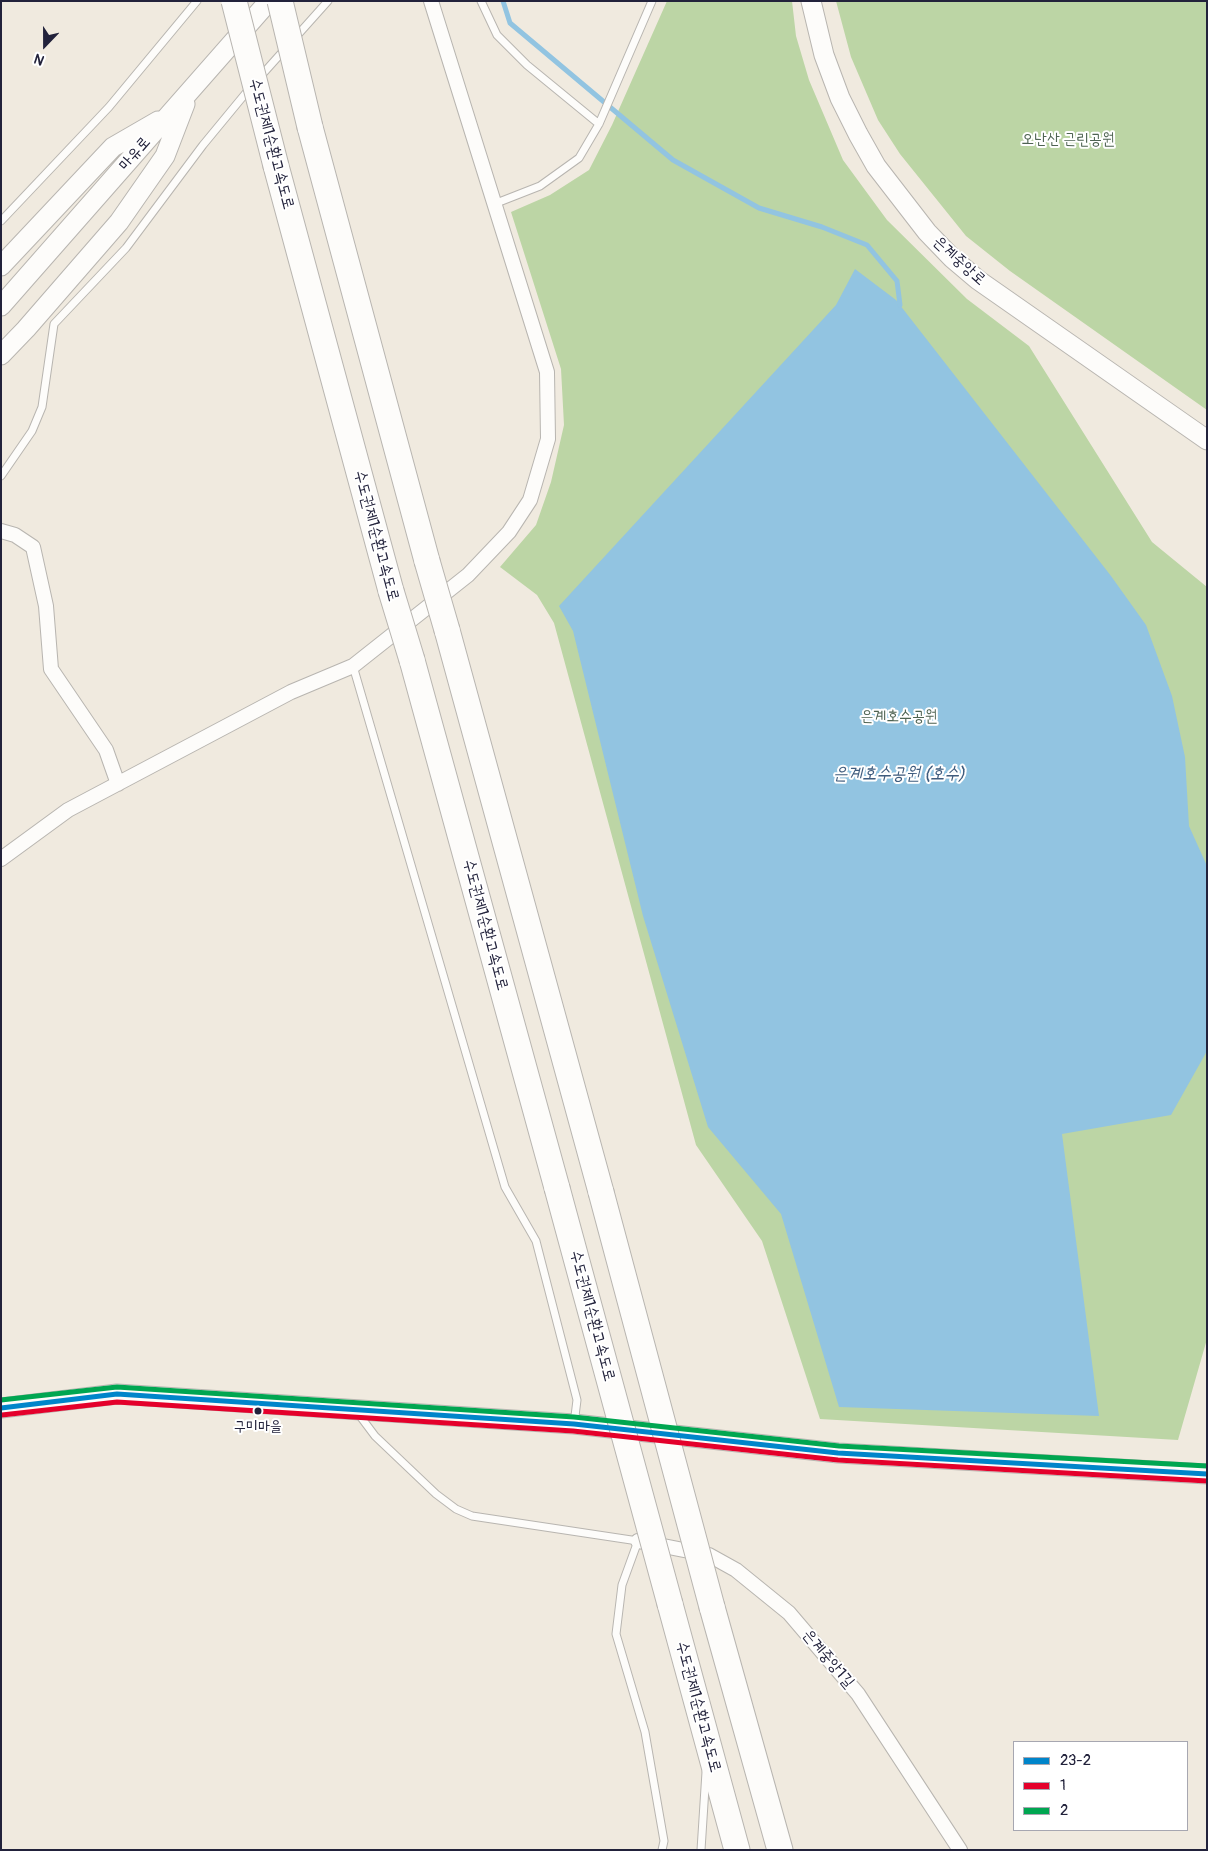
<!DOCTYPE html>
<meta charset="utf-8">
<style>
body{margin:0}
#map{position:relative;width:1208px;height:1851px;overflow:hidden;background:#f0eadf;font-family:Pangolin,sans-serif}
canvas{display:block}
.frame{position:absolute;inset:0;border:2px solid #22223b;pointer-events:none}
.legend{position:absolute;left:1013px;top:1741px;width:175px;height:90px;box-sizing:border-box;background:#fff;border:1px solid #a7a7b1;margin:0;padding:6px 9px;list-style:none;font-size:15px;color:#22223b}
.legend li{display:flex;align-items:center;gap:10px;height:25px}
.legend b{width:25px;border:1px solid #a7a7b1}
.north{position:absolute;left:20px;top:20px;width:50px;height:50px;-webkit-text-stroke:4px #fff;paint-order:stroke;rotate:202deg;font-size:14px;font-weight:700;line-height:20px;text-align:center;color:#22223b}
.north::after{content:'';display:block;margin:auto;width:18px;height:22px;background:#22223b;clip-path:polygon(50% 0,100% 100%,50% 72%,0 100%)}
</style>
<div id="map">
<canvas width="1208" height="1851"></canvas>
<div class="frame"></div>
<ul class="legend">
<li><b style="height:6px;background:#0085ca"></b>23-2</li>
<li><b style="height:6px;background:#e4002b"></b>1</li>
<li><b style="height:6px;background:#00a651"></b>2</li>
</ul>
<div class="north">N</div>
</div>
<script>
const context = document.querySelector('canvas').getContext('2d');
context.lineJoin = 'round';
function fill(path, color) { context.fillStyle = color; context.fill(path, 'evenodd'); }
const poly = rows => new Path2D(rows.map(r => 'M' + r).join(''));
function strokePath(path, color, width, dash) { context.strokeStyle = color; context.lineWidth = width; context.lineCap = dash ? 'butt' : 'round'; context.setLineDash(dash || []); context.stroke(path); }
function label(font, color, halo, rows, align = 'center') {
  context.font = font + ' Pangolin,"Poor Story",sans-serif'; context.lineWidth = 4; context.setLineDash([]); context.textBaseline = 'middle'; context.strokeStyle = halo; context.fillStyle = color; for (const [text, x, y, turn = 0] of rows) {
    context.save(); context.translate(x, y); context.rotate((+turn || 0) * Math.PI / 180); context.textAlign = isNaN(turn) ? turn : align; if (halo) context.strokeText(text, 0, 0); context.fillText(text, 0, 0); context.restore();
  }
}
fill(poly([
 [667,1,792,1,796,36,809,80,843,160,887,220,967,299,1029,346,1152,542,1207,587,1207,1339,1178,1440,820,1419,762,1241,696,1145,554,623,537,595,500,567,536,525,551,482,564,425,561,369,511,212,550,195,589,170,612,125],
 [836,1,1207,1,1207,410,1010,271,966,236,900,154,878,120,851,57]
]), '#bcd5a5');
fill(poly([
 [855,269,896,300,1111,576,1146,625,1172,696,1185,757,1189,826,1207,866,1207,1051,1171,1115,1062,1134,1099,1416,839,1407,781,1214,708,1127,643,916,573,631,559,606,836,305]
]), '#92c4e1');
strokePath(poly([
 [503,1,510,23,673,160,759,208,822,227,867,245,897,281,900,305]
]), '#92c4e1', 5);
const lane = poly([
 [481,1,497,35,527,65,599,124],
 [294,39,328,1],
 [259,78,285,49],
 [494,204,540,186,579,158,599,124,652,1],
 [1,221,109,107,197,1],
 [1,476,32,431,42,407,54,324,126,248,203,145,250,88],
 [353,666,505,1187,536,1241,577,1400,574,1424],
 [357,1412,375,1436,436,1494,456,1509,472,1516,638,1541,622,1585,616,1634,645,1732,664,1841,662,1850],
 [701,1850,706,1772]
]);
const street = poly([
 [1,531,15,535,33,547,46,606,51,669,106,750,118,784],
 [1,859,68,810,291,692,353,666,468,575,509,532,530,500,548,439,547,372,431,1],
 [638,1541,709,1555,736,1570,789,1613,858,1694,960,1850]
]);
const secondary = poly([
 [811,1,824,55,840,98,858,134,876,166,927,232,952,258,978,280,1207,440],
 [1,266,113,147,158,121],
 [1,306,269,1],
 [1,355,26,329,119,222,165,156,185,104],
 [1,1408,117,1394,574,1424,838,1453,1207,1474]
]);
const highway = poly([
 [310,127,427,561],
 [276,166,391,591],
 [447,630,601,1192],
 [412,660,557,1188],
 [670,1604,737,1850],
 [712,1607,780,1850]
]);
strokePath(lane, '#b8b5b0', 9);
strokePath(street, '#b8b5b0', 16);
strokePath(secondary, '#b8b5b0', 21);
strokePath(highway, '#b8b5b0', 27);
strokePath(lane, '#fdfcfa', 7);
strokePath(street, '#fdfcfa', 14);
strokePath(secondary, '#fdfcfa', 19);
strokePath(highway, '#fdfcfa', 25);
const highwayBridge = poly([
 [234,1,276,166],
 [280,1,310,127],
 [427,561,447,630],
 [391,591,412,660],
 [557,1188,670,1604],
 [601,1192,712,1607]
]);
strokePath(highwayBridge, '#b8b5b0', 27, []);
strokePath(highwayBridge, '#fdfcfa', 25);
strokePath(poly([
 [1,1408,117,1394,574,1424,838,1453,1207,1474]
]), '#0085ca', 5);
strokePath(poly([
 [2,1415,117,1402,573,1431,838,1460,1207,1481]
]), '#e4002b', 5);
strokePath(poly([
 [1,1400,117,1387,574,1417,839,1446,1207,1466]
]), '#00a651', 5);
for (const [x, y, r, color] of [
 [258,1411,4.5,"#22223b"]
]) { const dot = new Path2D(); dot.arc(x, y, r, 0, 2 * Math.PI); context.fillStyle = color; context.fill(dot); strokePath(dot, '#fff', 2); }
label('15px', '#22223b', '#fff', [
 ["구미마을",258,1427]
]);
label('16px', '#4e6352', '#fff', [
 ["오난산 근린공원",1068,140],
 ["은계호수공원",899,717]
]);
label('16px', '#22223b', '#fff', [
 ["수도권제1순환고속도로",271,144,75],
 ["마유로",135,154,-49],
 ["은계중앙로",959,261,42],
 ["수도권제1순환고속도로",376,536,75],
 ["수도권제1순환고속도로",485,925,75],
 ["수도권제1순환고속도로",592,1316,75],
 ["은계중앙1길",828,1659,50],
 ["수도권제1순환고속도로",698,1707,75]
]);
label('italic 18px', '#3f5c7e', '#fff', [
 ["은계호수공원 (호수)",899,774]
]);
</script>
